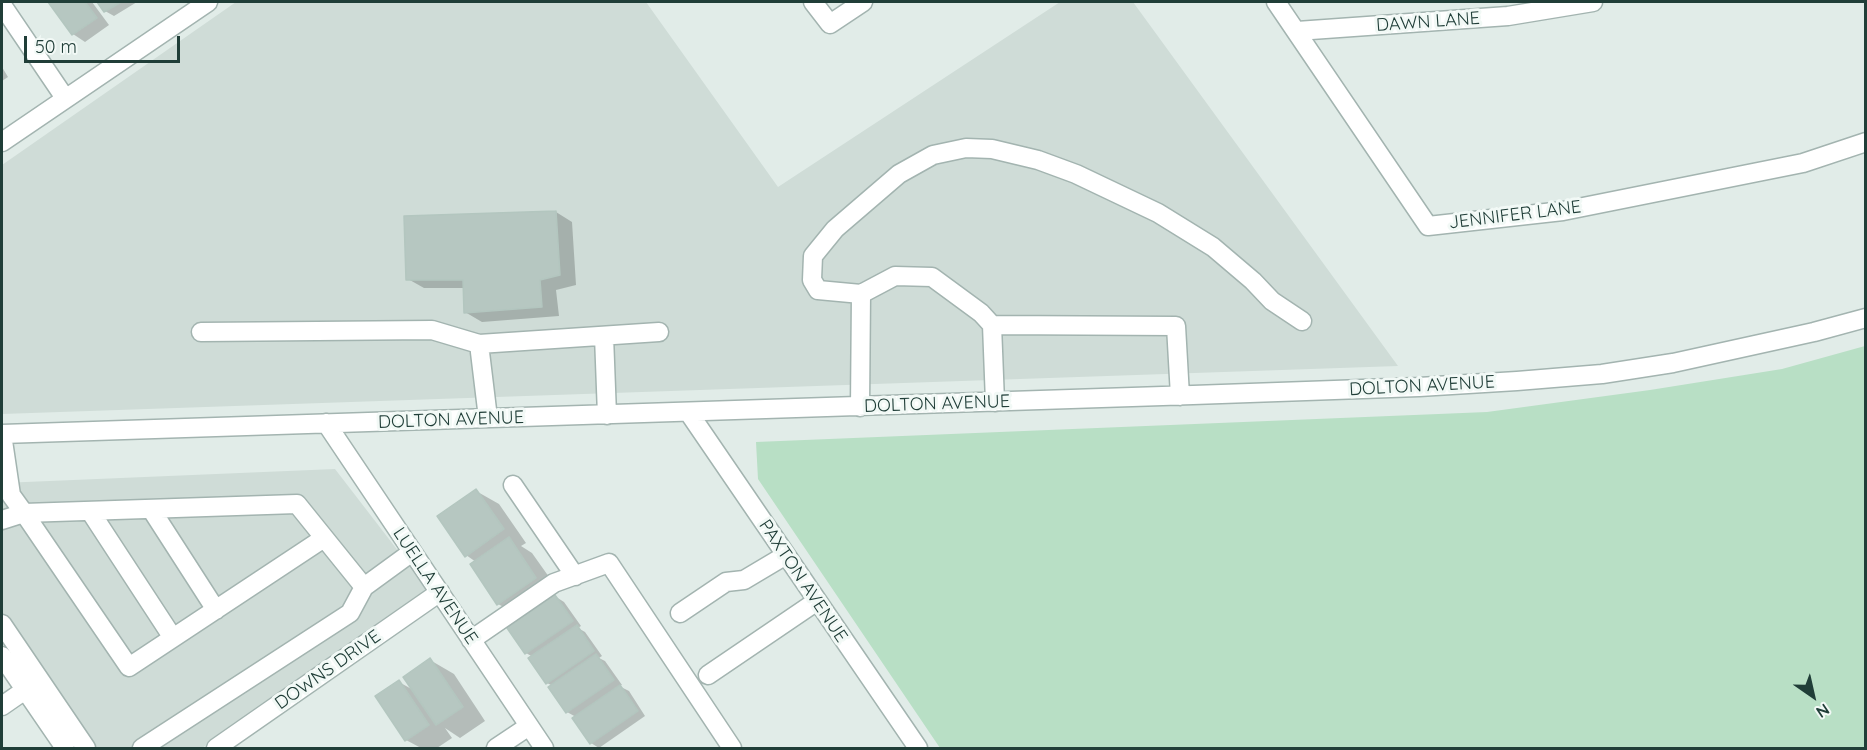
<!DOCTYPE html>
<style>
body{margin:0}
#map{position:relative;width:1867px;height:750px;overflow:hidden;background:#e1ece8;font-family:Quicksand,sans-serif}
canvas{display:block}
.frame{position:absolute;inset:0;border:3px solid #203e38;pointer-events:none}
.north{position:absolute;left:1783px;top:666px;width:60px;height:60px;-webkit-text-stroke:4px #f2f9f6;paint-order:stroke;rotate:146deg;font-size:16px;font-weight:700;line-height:24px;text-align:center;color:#203e38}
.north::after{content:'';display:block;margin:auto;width:21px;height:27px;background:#203e38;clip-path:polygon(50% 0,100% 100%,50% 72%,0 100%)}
.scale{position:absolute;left:24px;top:36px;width:156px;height:27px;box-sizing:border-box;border:3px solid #203e38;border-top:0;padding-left:8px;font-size:18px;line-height:21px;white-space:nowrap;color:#203e38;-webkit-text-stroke:4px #f2f9f6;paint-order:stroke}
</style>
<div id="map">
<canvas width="1867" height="750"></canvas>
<div class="frame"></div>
<div class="north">N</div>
<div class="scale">50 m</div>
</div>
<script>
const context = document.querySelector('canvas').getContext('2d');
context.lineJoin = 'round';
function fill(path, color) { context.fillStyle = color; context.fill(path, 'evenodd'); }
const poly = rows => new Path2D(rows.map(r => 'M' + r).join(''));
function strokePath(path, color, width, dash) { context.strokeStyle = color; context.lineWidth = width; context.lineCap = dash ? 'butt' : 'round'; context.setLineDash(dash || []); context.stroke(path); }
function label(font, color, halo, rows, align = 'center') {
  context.font = font + ' Quicksand,sans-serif'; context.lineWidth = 6; context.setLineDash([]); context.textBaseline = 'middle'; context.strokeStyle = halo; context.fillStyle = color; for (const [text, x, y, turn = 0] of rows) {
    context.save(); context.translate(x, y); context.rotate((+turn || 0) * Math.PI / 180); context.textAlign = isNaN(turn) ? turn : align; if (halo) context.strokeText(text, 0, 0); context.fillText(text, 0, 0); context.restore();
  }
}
fill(poly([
 [236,2,646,2,778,187,1060,2,1133,2,1398,366,2,414,2,165],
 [335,469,429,591,202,748,82,748,2,626,2,483]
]), '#cfdcd7');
fill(poly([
 [1865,346,1865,748,940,748,758,479,756,442,1487,412,1650,390,1782,369]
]), '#b8dfc5');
fill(poly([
 [50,2,92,2,109,25,85,42,73,34],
 [99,2,137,2,114,16,105,11],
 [2,67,8,77,2,81],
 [556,212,572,222,576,285,556,290,559,316,482,322,465,312,464,288,424,288,408,279],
 [476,491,499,504,526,543,521,546,532,553,559,591,553,595,564,602,581,626,578,628,585,632,602,656,599,658,605,661,622,685,619,686,629,691,645,716,599,748,591,743,576,717,567,712,553,686,547,683,533,657,526,653,524,618,498,604,476,562,466,555],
 [430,660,454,674,485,721,460,738,445,728,452,738,437,748,421,748,406,740,399,682,415,691]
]), '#0003');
const building = poly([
 [48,2,85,2,97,18,72,35,48,2],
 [97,2,121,2,104,12,97,2],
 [556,211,560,275,540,280,542,307,464,313,463,280,406,280,404,216,556,211],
 [476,489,504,529,465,557,437,516,476,489],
 [509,537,536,578,497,605,470,564,509,537],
 [555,595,573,621,525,654,507,628,555,595],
 [577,625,594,651,546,684,528,658,577,625],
 [596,654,614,680,566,713,548,687,596,654],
 [430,658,463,707,436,725,403,677,430,658],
 [399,680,429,725,405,741,375,696,399,680],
 [620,685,638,711,590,744,572,718,620,685]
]);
fill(building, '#b6c7c1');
strokePath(building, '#b3c6bf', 1.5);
const minor = poly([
 [813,2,830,24,863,2],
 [1276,2,1428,226,1563,211,1803,163,1866,142],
 [2,5,65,98],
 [1297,31,1508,16,1593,2],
 [2,142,208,2],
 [861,294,895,276,932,277,981,313,992,325],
 [201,332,432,330,479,344],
 [604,336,607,415],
 [995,402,992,325,1176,326,1180,396],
 [860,407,861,294,818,290,812,280,813,256,835,229,899,174,933,155,966,148,992,149,1038,160,1076,174,1158,213,1213,247,1253,281,1272,301,1302,321],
 [689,413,918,748],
 [488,418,479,344,659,332],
 [326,423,544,748],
 [2,434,1193,395,1419,387,1517,381,1602,374,1673,363,1814,332,1866,318],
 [2,434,11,495,24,513,297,504,364,587,412,552],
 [513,485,575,576],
 [151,509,216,610],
 [90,511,173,638],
 [2,520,24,513,129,667,324,538],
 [680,613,726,582,744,580,786,555],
 [2,624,86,748],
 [471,640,554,583,609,563,732,748],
 [2,656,65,748],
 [708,675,817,601],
 [2,706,25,690],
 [142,748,350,613,364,587],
 [216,748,440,592],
 [496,748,529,726]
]);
strokePath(minor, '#a3b4b0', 21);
strokePath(minor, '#fff', 18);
label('18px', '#203e38', '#f2f9f6', [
 ["DAWN LANE",1428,22,-4],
 ["JENNIFER LANE",1515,215,-7],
 ["DOLTON AVENUE",1422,386,-3],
 ["DOLTON AVENUE",937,404,-2],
 ["DOLTON AVENUE",451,420,-2],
 ["PAXTON AVENUE",803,581,56],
 ["LUELLA AVENUE",435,586,56],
 ["DOWNS DRIVE",328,670,-35]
]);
</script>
